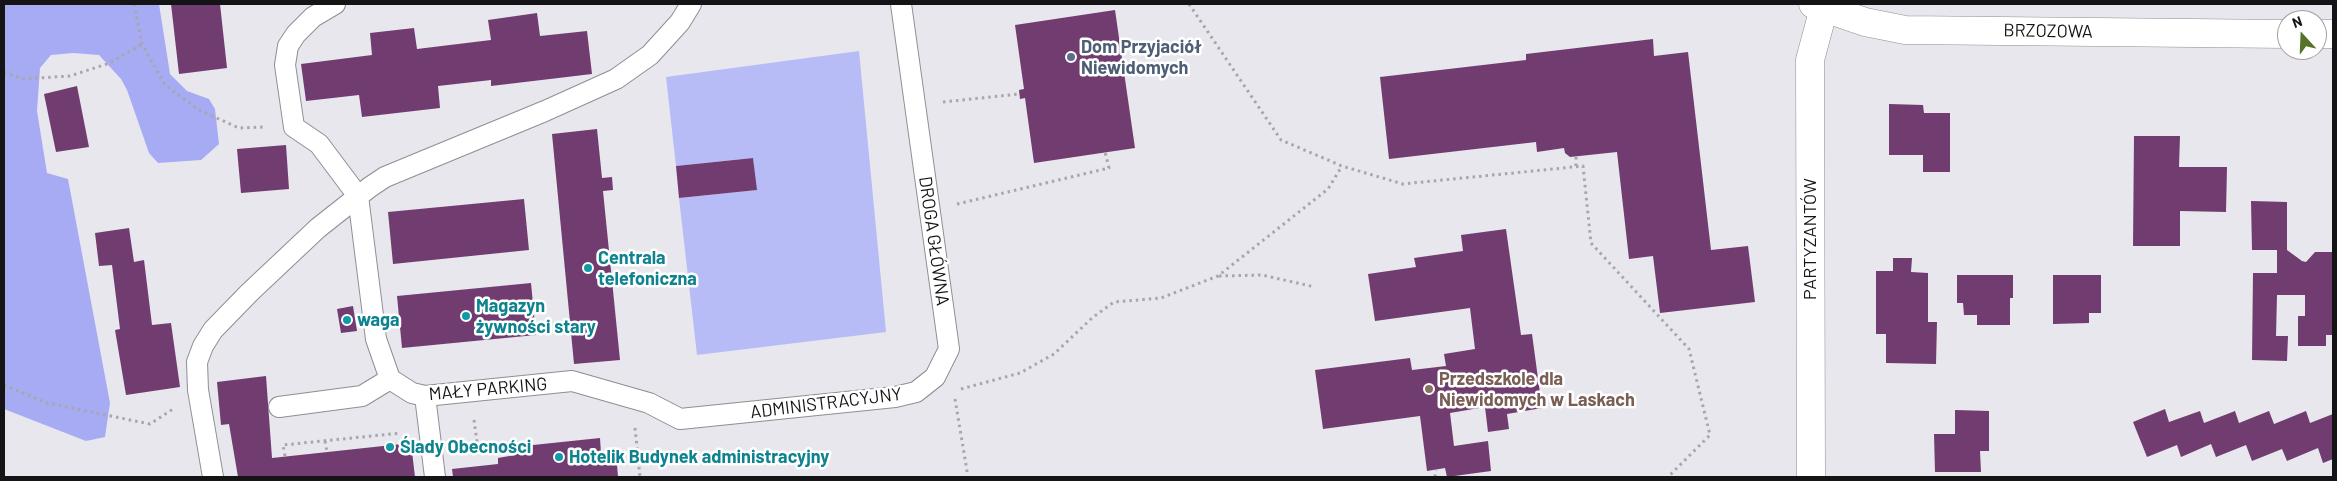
<!DOCTYPE html>
<meta charset="utf-8">
<style>
body{margin:0}
#map{position:relative;width:2337px;height:481px;overflow:hidden;background:#e7e7ed;font-family:Barlow,sans-serif}
canvas{display:block}
.frame{position:absolute;inset:0;border:5px solid #141416;pointer-events:none}
.north{position:absolute;left:2277px;top:10px;width:50px;height:50px;box-sizing:border-box;background:#fff;border:1px solid #a1a1a2;border-radius:50%;rotate:340deg;font-size:14px;font-weight:700;line-height:20px;text-align:center;color:#141416}
.north::after{content:'';display:block;margin:auto;width:18px;height:22px;background:#567329;clip-path:polygon(50% 0,100% 100%,50% 72%,0 100%)}
</style>
<div id="map">
<canvas width="2337" height="481"></canvas>
<div class="frame"></div>
<div class="north">N</div>
</div>
<script>
const context = document.querySelector('canvas').getContext('2d');
context.lineJoin = 'round';
function fill(path, color) { context.fillStyle = color; context.fill(path, 'evenodd'); }
const poly = rows => new Path2D(rows.map(r => 'M' + r).join(''));
function strokePath(path, color, width, dash) { context.strokeStyle = color; context.lineWidth = width; context.lineCap = dash ? 'butt' : 'round'; context.setLineDash(dash || []); context.stroke(path); }
function label(font, color, halo, rows, align = 'center') {
  context.font = font + ' Barlow,sans-serif'; context.lineWidth = 5; context.setLineDash([]); context.textBaseline = 'middle'; context.strokeStyle = halo; context.fillStyle = color; for (const [text, x, y, turn = 0] of rows) {
    context.save(); context.translate(x, y); context.rotate((+turn || 0) * Math.PI / 180); context.textAlign = isNaN(turn) ? turn : align; if (halo) context.strokeText(text, 0, 0); context.fillText(text, 0, 0); context.restore();
  }
}
fill(poly([
 [859,51,886,332,697,355,679,198,756,190,753,158,676,166,666,77]
]), '#b7bcf7');
fill(poly([
 [4,4,159,4,170,74,187,91,209,99,215,109,219,144,201,160,158,163,149,153,127,90,121,79,99,55,73,53,51,55,40,68,37,111,47,173,68,179,110,403,105,437,86,441,4,409]
]), '#a7abf4');
fill(poly([
 [171,4,220,4,227,68,179,74],
 [1115,10,1135,148,1034,163,1025,98,1020,99,1019,90,1024,89,1015,25],
 [537,13,540,36,587,31,592,74,491,86,491,80,438,86,440,108,362,117,359,95,306,101,301,64,372,55,370,33,414,28,417,49,491,40,488,20],
 [1653,39,1654,56,1688,52,1711,250,1748,246,1755,302,1660,313,1653,256,1629,259,1617,152,1570,157,1565,153,1564,148,1537,152,1536,142,1389,159,1380,77,1526,60,1526,54],
 [77,86,89,147,56,152,44,94],
 [1889,104,1923,105,1924,113,1950,113,1950,172,1923,172,1923,155,1889,155],
 [597,129,602,178,612,177,613,190,603,191,620,360,574,364,552,134],
 [2134,136,2180,136,2179,167,2227,167,2226,212,2180,211,2180,246,2133,246],
 [286,145,289,189,241,193,237,149],
 [753,158,757,190,679,198,676,166],
 [524,199,529,250,393,264,388,212],
 [2251,201,2287,202,2287,250,2302,261,2306,262,2315,252,2333,252,2333,335,2326,335,2326,346,2298,346,2298,316,2305,316,2305,295,2277,295,2276,336,2288,336,2287,361,2252,360,2253,273,2277,273,2277,250,2252,250],
 [129,228,134,262,144,260,152,325,171,323,180,387,126,395,115,330,120,329,112,265,99,266,95,233],
 [1506,229,1521,335,1532,334,1542,408,1507,414,1509,429,1488,432,1485,407,1450,413,1454,446,1488,441,1491,471,1447,477,1445,468,1427,471,1420,416,1323,429,1315,370,1410,358,1412,370,1446,366,1444,354,1475,349,1470,308,1375,321,1368,274,1416,267,1414,258,1463,251,1461,235],
 [1893,258,1912,258,1911,272,1928,273,1928,322,1937,322,1936,364,1886,363,1886,334,1876,334,1876,271,1893,271],
 [1957,275,2013,275,2013,298,2010,298,2010,325,1977,325,1977,315,1964,315,1963,303,1957,303],
 [2053,275,2101,275,2101,313,2089,313,2089,323,2053,324],
 [531,283,536,335,402,348,397,296],
 [353,306,357,331,341,333,337,309],
 [266,376,272,458,411,443,415,477,238,477,229,424,221,425,217,382],
 [2165,409,2169,422,2200,411,2204,423,2235,411,2239,423,2269,411,2274,424,2306,411,2310,423,2333,414,2333,459,2323,463,2318,448,2287,461,2282,449,2252,461,2246,445,2216,457,2211,444,2181,457,2177,445,2147,457,2133,422],
 [1955,410,1989,411,1989,451,1980,451,1981,472,1935,472,1934,434,1955,434],
 [600,438,601,454,616,452,618,477,453,477,452,469,498,464,498,458,515,455,514,447]
]), '#713c70');
const service = poly([
 [335,4,313,17,296,34,288,46,285,65,294,127,319,144,358,196,376,339,390,379,412,393,425,396,572,381,649,403,680,419,895,397,916,392,935,377,949,349,901,4],
 [425,396,435,477],
 [279,407,362,396,390,379],
 [213,477,198,390,197,362,203,346,213,330,250,292,318,228,370,187,385,177,545,111,616,79,650,55,680,22,691,4]
]);
const minor = poly([
 [1813,4,1865,22,1905,30,2287,34],
 [2317,34,2333,34],
 [1811,477,1810,60,1825,4]
]);
strokePath(service, '#8e8e94', 22);
strokePath(minor, '#8e8e94', 29);
strokePath(poly([
 [134,4,142,44,165,85,199,110,239,128,264,127],
 [1189,4,1281,140,1342,166,1403,184,1583,166,1591,243,1689,349,1710,435,1668,477],
 [4,72,23,79,70,76,110,63,142,44],
 [943,102,1019,94],
 [1576,157,1576,167],
 [957,204,1109,168,1105,152],
 [1219,276,1262,275,1315,287],
 [4,385,47,403,150,424,173,409],
 [961,389,1020,373,1054,354,1092,318,1114,302,1161,298,1218,276,1328,189,1342,166],
 [955,399,968,477],
 [474,420,477,442],
 [635,428,640,477],
 [325,441,327,452],
 [285,456,283,445,401,433],
 [1435,477,1436,470]
]), '#a6a6ab', 3, [2.5, 4]);
strokePath(service, '#fff', 20);
strokePath(minor, '#fff', 28);
for (const [x, y, r, color] of [
 [1071,57,5,"#5c6f8a"],
 [588,268,5,"#0f9aa8"],
 [466,316,5,"#0f9aa8"],
 [347,320,5,"#0f9aa8"],
 [1429,389,5,"#8d6e63"],
 [390,447,5,"#0f9aa8"],
 [559,457,5,"#0f9aa8"]
]) { const dot = new Path2D(); dot.arc(x, y, r, 0, 2 * Math.PI); context.fillStyle = color; context.fill(dot); strokePath(dot, '#fff', 2); }
label('18px', '#141416', '#fff', [
 ["BRZOZOWA",2048,31,1],
 ["PARTYZANTÓW",1810,239,-90],
 ["DROGA GŁÓWNA",934,241,82],
 ["MAŁY PARKING",488,389,-5],
 ["ADMINISTRACYJNY",826,403,-7]
]);
label('bold 18px', '#4e5e75', '#fff', [
 ["Dom Przyjaciół",1081,47],
 ["Niewidomych",1081,68]
], 'left');
label('bold 18px', '#0d838f', '#fff', [
 ["Centrala",598,258],
 ["telefoniczna",598,279],
 ["Magazyn",476,306],
 ["żywności stary",476,327],
 ["waga",357,320],
 ["Ślady Obecności",400,447],
 ["Hotelik Budynek administracyjny",569,457]
], 'left');
label('bold 18px', '#785e54', '#fff', [
 ["Przedszkole dla",1439,379],
 ["Niewidomych w Laskach",1439,400]
], 'left');
</script>
